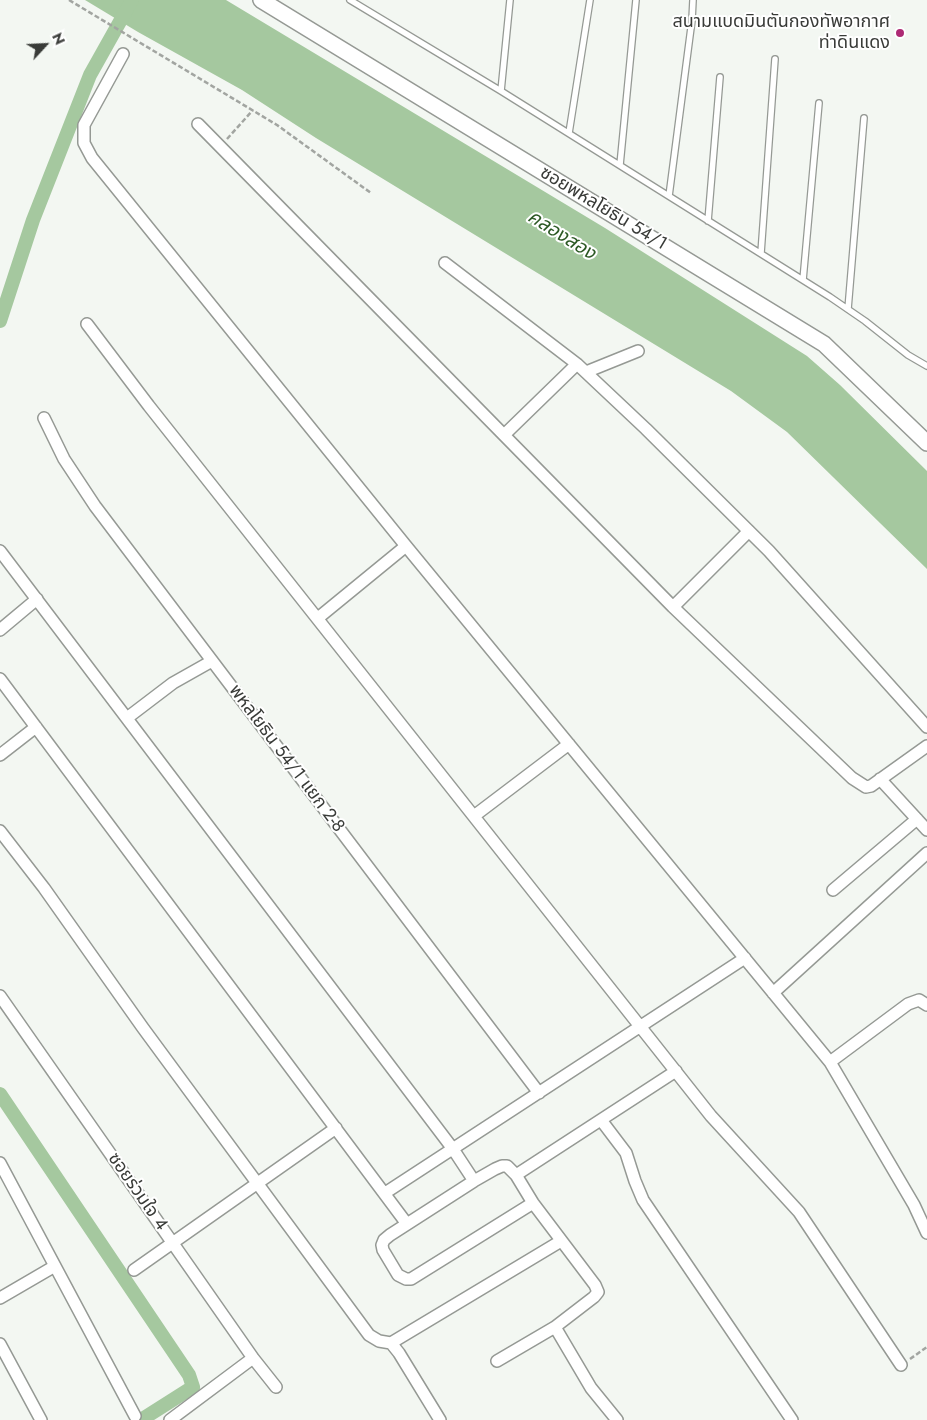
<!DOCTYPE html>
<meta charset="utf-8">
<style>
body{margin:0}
#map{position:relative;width:927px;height:1420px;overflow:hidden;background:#f3f7f2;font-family:Jost,sans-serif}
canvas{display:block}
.north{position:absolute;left:20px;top:20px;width:50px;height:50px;-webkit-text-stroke:4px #fff;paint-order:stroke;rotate:65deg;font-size:14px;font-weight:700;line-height:20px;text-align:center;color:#393b38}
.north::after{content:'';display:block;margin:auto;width:18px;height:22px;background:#393b38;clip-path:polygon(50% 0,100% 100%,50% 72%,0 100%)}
</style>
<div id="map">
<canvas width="927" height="1420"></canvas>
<div class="north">N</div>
</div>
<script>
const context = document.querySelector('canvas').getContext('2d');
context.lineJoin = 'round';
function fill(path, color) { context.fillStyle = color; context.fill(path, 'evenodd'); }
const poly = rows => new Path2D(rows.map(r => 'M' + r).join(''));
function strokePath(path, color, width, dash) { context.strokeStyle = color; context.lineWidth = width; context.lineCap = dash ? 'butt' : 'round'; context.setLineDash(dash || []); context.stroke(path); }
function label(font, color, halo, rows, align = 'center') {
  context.font = font + ' Jost,"Noto Sans Thai",sans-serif'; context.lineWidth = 4; context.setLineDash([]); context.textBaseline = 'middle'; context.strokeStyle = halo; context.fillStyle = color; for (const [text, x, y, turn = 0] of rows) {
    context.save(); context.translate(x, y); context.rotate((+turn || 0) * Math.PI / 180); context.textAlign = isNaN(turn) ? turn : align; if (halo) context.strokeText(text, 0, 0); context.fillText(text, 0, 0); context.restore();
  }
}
fill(poly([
 [85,0,226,0,605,228,807,356,840,385,927,471,927,569,787,432,731,391,316,138,242,90,138,32]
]), '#a5c89f');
strokePath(poly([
 [0,321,33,220,90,75,132,0],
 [0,1094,189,1375,193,1387,141,1420]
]), '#a5c89f', 14);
const service = poly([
 [350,0,501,91,830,297,865,321,908,355,927,366],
 [501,91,510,0],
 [569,133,590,0],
 [620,165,636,0],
 [669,196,692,20,693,0],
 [708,221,720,77],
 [761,253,775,59],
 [803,280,819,103],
 [848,309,864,118]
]);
const minor = poly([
 [123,54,84,125,84,143,92,158,406,546,830,1062,914,1205,927,1233],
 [198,124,673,607,852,778,866,787,871,786,927,746],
 [445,263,577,364,646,429,769,551,927,727],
 [87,324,149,406,711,1116,799,1212,901,1365],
 [586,372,638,351],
 [44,418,64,459,95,506,539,1093],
 [504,435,577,364],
 [0,551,453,1149,474,1181],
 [673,607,749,531],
 [318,618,406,546],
 [0,630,37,599],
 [0,679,407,1224],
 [127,718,173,683,212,661],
 [0,755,36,727],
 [880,779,927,830],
 [474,816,569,744],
 [0,831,44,888,143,1028,369,1335,379,1341,391,1343,399,1353,440,1420],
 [833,890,917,819],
 [773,993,927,853],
 [0,996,253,1358,276,1387],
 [830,1062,908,1004,919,1000,927,1005],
 [601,1120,626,1153,635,1181,643,1200,792,1420],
 [0,1163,135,1416],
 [516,1175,676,1071],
 [385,1193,745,958],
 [533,1203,411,1279,406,1279,398,1275,383,1250,382,1245,384,1240,390,1235,474,1181,495,1169,502,1166,507,1166,516,1175,533,1203,595,1285,598,1292,594,1297,555,1327,591,1388,617,1420],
 [134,1270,336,1128],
 [0,1298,55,1266],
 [391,1343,561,1241],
 [0,1344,41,1420],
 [497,1361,555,1327],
 [170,1420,253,1358]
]);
const tertiary = poly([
 [261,0,824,344,927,443]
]);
strokePath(service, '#959994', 8);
strokePath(minor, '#959994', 14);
strokePath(tertiary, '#959994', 18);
strokePath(poly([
 [69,0,277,125,371,193],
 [227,139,253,110],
 [910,1359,927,1347]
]), '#a2a5a1', 2.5, [5, 2.5]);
strokePath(service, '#fff', 5.5);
strokePath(minor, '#fff', 11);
strokePath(tertiary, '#fff', 15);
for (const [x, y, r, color] of [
 [900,33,5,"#ad2a74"]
]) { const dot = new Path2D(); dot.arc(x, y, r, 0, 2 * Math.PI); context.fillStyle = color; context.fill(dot); strokePath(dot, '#fff', 2); }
label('18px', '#393b38', '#fff', [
 ["สนามแบดมินตันกองทัพอากาศ",890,23],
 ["ท่าดินแดง",890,44]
], 'right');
label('18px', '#393b38', '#fff', [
 ["ซอยพหลโยธิน 54/1",603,209,31],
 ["พหลโยธิน 54/1 แยก 2-8",286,759,53],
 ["ซอยร่วมใจ 4",137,1192,55]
]);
label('italic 19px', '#2c5924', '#fff', [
 ["คลองสอง",561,236,32]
]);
</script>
